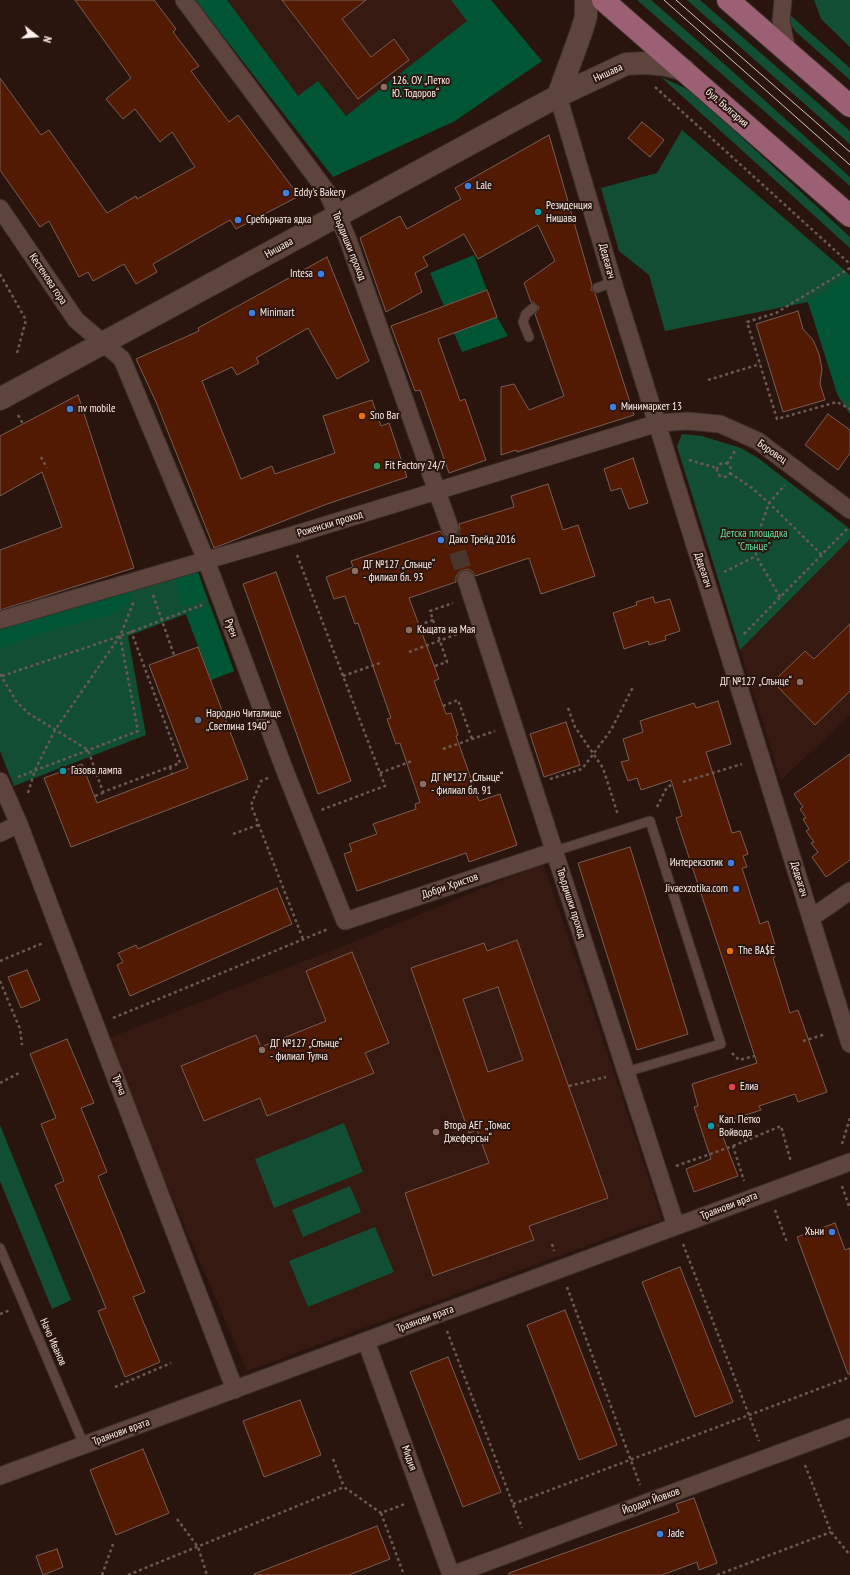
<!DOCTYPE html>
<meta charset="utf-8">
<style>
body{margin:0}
#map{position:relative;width:850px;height:1575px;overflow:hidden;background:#2a150e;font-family:"PT Sans Narrow",sans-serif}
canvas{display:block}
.north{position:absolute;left:16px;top:16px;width:40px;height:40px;-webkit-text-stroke:3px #2a150e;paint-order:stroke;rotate:107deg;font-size:11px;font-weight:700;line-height:16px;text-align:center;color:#fdf1ed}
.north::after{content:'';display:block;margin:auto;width:14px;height:18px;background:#fdf1ed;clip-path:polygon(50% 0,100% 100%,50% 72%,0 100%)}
</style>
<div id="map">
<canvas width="850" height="1575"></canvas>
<div class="north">N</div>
</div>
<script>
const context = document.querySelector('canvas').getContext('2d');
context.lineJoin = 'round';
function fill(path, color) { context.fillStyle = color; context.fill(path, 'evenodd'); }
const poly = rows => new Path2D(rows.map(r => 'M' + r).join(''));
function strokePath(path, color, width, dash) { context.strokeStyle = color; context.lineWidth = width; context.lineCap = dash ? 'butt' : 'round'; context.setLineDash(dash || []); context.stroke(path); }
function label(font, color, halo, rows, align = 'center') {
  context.font = font + ' "PT Sans Narrow",sans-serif'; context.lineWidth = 4; context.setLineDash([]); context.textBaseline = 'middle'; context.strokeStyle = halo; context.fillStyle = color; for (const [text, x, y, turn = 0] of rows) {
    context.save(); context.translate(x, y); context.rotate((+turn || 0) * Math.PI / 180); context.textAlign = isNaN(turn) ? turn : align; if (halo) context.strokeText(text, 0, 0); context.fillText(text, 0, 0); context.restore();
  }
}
fill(poly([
 [195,0,491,0,542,61,455,121,333,177],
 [850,539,850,715,781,780,740,650],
 [543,863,615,1075,662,1220,629,1230,247,1371,158,1164,109,1038,366,937]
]), '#361a11');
fill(poly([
 [637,0,651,0,722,62,850,177,850,186],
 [687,0,700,0,850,131,850,144],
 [814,0,850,0,850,47,821,19],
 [790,15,850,68,850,80,795,31,790,23],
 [661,77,691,91,850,237,850,248],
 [682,130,850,275,850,414,838,396,808,302,665,331,649,275,619,251,601,188,657,173],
 [682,434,702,436,741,448,758,458,850,529,850,539,740,650,679,453,677,446],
 [196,567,234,671,211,680,186,614,128,636,146,735,14,786,0,751,0,627],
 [344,1123,363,1172,274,1208,255,1159],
 [0,1125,71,1300,52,1309,0,1181],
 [350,1186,361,1212,303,1237,292,1210],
 [375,1227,394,1272,308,1307,289,1261]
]), '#124e34');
fill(poly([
 [195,0,227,0,298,96,318,81,346,116,467,21,451,0,491,0,542,61,455,121,333,177],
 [474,255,487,290,444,306,430,273],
 [850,275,850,402,838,396,808,302],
 [497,317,508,336,462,352,454,333],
 [196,567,207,598,183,607,177,587,175,574],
 [136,586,128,604,115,614,62,627,0,648,0,627],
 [210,605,234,671,211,680,186,614]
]), '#005535');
const building = poly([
 [75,0,154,0,176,29,173,32,199,66,191,71,229,122,238,115,299,196,236,229,230,220,153,264,157,272,136,284,124,264,93,281,88,272,79,277,49,221,40,227,0,170,0,78,41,135,49,130,107,213,136,196,137,199,195,167,172,132,160,142,135,109,123,119,106,99,131,78,75,0],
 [282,0,366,0,342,19,371,57,394,39,409,60,358,99,282,0],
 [642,122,664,140,650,157,628,138,642,122],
 [549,135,592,285,591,290,595,293,634,415,517,452,516,450,501,455,501,387,514,384,529,410,564,396,535,314,538,310,539,307,535,303,531,302,524,283,555,261,538,225,478,259,464,234,423,257,428,266,415,273,422,292,386,312,360,238,400,216,407,229,461,199,455,188,549,135],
 [327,257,369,361,337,379,308,328,256,358,259,363,237,375,232,367,202,381,241,479,272,466,275,474,335,453,323,416,372,400,381,426,389,423,407,477,327,504,214,548,156,402,136,359,199,331,198,328,327,257],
 [487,290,497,317,438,339,460,401,465,399,486,460,449,473,420,390,415,391,391,326,487,290],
 [798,311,803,329,813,340,819,354,822,369,820,384,825,400,783,412,756,324,798,311],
 [78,395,134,568,0,610,0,550,62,527,42,472,0,496,0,436,78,395],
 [828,414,850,430,850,453,838,470,805,445,828,414],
 [633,458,648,503,629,509,621,488,611,491,604,469,633,458],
 [548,484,563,530,578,525,595,576,541,594,529,558,475,576,473,572,468,569,463,570,459,572,456,577,456,582,409,598,439,679,434,681,446,714,451,713,458,735,456,736,479,801,500,794,517,845,469,862,466,853,357,891,344,854,352,851,349,844,377,834,373,824,416,809,415,804,420,802,400,743,396,744,387,719,391,718,358,623,355,624,345,596,334,599,326,577,353,567,351,561,440,531,444,536,449,538,454,537,458,534,460,530,459,524,514,507,511,496,548,484],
 [276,572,351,781,318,794,243,584,276,572],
 [653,597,655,603,670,599,680,631,665,636,666,640,649,645,648,641,624,649,613,613,637,605,636,602,653,597],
 [850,624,850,691,815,725,773,682,805,651,814,659,850,624],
 [198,647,248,779,71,847,44,778,82,764,97,803,188,768,149,665,198,647],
 [718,701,731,744,706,752,732,833,740,831,748,854,743,856,747,867,742,868,760,924,768,921,775,945,771,946,775,957,773,958,790,1013,798,1010,827,1092,798,1102,795,1094,759,1106,761,1110,718,1124,738,1176,694,1192,686,1169,711,1159,694,1107,698,1106,692,1084,757,1063,676,818,682,816,671,780,641,790,637,778,628,781,621,762,629,760,623,739,643,732,640,721,694,703,696,708,718,701],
 [566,722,580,765,544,777,530,734,566,722],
 [850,754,850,860,826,877,812,857,818,852,811,843,814,842,806,831,809,829,803,819,806,818,800,809,803,807,794,794,850,754],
 [630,847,688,1034,637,1050,578,863,630,847],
 [277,888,292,924,130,996,117,965,123,962,118,953,136,945,138,949,277,888],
 [517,940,608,1198,529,1226,534,1240,433,1276,405,1193,489,1163,477,1130,469,1133,411,968,484,943,487,951,517,940],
 [498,987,523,1060,488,1072,463,999,498,987],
 [352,952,389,1043,365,1053,374,1073,267,1116,260,1098,204,1121,181,1066,256,1035,261,1047,326,1021,306,971,352,952],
 [27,970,40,1000,21,1008,8,977,27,970],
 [67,1039,94,1103,81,1108,107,1172,98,1176,145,1292,133,1297,160,1362,125,1377,98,1311,106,1308,55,1185,64,1181,41,1124,56,1118,30,1054,67,1039],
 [835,1223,845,1250,850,1248,850,1374,848,1374,797,1237,835,1223],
 [680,1267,733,1402,695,1417,642,1282,680,1267],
 [565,1310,617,1445,579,1460,527,1325,565,1310],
 [448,1357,501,1492,463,1507,410,1372,448,1357],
 [300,1400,321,1455,264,1477,243,1421,300,1400],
 [143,1449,169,1513,116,1535,90,1470,143,1449],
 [694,1498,717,1563,699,1570,697,1562,662,1575,509,1575,509,1573,679,1512,676,1504,694,1498],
 [377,1526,390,1559,349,1575,254,1575,254,1574,377,1526],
 [57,1549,63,1567,43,1575,36,1556,57,1549]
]);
fill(building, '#531a03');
strokePath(building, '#775e55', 1);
strokePath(poly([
 [450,528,466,579]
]), '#4a362f', 17, [17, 8]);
const service = poly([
 [597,288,613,282],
 [529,337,523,322,526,314,533,308],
 [555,851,650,821,721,1044,626,1072],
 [0,1248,84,1445]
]);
const minor = poly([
 [184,0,327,192,347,237,450,528],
 [783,0,781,20,787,52],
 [558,96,613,282,850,1044],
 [0,208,76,320,122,359,206,560,285,771,345,921,555,851],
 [466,579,676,1226],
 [0,620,290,536,658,423,687,421,720,424,758,441,850,510],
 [0,781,19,824,61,935,235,1390],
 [0,833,19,824],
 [811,918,850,891],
 [366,1341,451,1575],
 [0,1476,850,1162],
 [452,1575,850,1427]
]);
const tertiary = poly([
 [558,96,582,30,586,16,586,0],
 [0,399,558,96,626,64,646,63,666,65,684,70]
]);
const primary = poly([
 [603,0,850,216],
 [728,0,850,106]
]);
strokePath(service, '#3b2d2b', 11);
strokePath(minor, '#3b2d2b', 19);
strokePath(tertiary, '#3b2d2b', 24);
strokePath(primary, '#3b2d2b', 24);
strokePath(poly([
 [655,87,850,264],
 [850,268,776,313,747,322,777,419,837,402,850,409],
 [0,274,26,320,17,353],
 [708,380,760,364],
 [18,415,23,424],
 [41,457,47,468],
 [689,460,717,468],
 '717 470a7 7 0 1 1 14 0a7 7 0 1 1-14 0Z',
 [727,464,735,451],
 [730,473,752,488,769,503,822,555],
 [297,555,385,786,321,810],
 [724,572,756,556],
 [153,595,174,655],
 [780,597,756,556,756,540,769,503,785,485],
 [419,625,433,620],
 [744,634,847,529],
 [409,652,463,632],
 [435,666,447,662,430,611,453,603],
 [0,674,16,701,28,713,88,750,103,792,180,763,131,631],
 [2,676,120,636,202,605],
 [343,676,380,663],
 [443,706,458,700,472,739],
 [568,708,575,727,603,768,618,815],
 [443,749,495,731],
 [170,767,172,774],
 [380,773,412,761],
 [18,777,138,731,120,636],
 [268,778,261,781,251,805,303,939],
 [550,779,582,769,611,730,633,687],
 [683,782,742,764],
 [28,793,35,770,55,730,120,636,134,601],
 [95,796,103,793],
 [657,807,667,787,672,785],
 [233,834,258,825],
 [0,961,43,943],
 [0,981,20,1029,22,1045],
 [113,1018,328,929],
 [803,1041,826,1034],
 [732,1053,739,1060,755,1056],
 [0,1083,21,1072],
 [569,1086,606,1077],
 [842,1144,850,1118],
 [733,1146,781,1126,791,1162],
 [676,1166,733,1146,744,1181],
 [842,1186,850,1209],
 [775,1210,787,1242],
 [552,1244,554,1251],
 [683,1244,759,1441],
 [567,1287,640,1485],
 [0,1314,11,1310],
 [447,1331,522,1528],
 [115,1387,171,1363],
 [333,1459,344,1487],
 [805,1465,831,1532,850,1555],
 [513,1504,850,1377],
 [381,1513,404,1575],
 [177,1519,198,1547,207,1575],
 [102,1575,113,1544],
 [128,1575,344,1487,381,1513,405,1504],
 [717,1575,831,1532]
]), '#6b5953', 2.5, [3, 3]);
strokePath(service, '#5d443c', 9);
strokePath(minor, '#5d443c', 17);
strokePath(tertiary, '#5d443c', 22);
strokePath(primary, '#9b6073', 22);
strokePath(poly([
 [664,0,850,165],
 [676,0,850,152]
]), '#d5c7c3', 1);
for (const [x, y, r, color] of [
 [384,87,4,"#8d6e63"],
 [468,186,4,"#3f7fe0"],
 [286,193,4,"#3f7fe0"],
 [538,212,4,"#0f9aa8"],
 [238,220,4,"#3f7fe0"],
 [321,274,4,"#3f7fe0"],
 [252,313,4,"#3f7fe0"],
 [613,407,4,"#3f7fe0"],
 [70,409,4,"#3f7fe0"],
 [362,416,4,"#e8710a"],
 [377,466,4,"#2e9e5b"],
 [441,540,4,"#3f7fe0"],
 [355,571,4,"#8d6e63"],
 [409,630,4,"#8d6e63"],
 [800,682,4,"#8d6e63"],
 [198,720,4,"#5c6f8a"],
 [63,771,4,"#0f9aa8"],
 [423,784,4,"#8d6e63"],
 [731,863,4,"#3f7fe0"],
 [736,889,4,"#3f7fe0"],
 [730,951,4,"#e8710a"],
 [262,1050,4,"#8d6e63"],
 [732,1087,4,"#e0444e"],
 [711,1126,4,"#0f9aa8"],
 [436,1132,4,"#8d6e63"],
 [832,1232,4,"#3f7fe0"],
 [660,1534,4,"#3f7fe0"]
]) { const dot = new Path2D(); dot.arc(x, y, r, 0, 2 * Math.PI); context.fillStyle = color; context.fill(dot); strokePath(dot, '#2a150e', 1.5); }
label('11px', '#fdf1ed', '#2a150e', [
 ["Нишава",608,73,-25],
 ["бул. България",727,108,41],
 ["Твърдишки проход",349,246,68],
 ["Нишава",279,248,-29],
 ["Дедеагач",607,261,75],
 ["Кестенова гора",48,279,56],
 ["Боровец",772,452,35],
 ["Роженски проход",330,524,-17],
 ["Дедеагач",703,570,72],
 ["Руен",231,628,69],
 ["Дедеагач",799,879,73],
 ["Добри Христов",450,886,-19],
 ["Твърдишки проход",571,903,72],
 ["Тулча",119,1085,69],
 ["Траянови врата",729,1206,-21],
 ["Траянови врата",425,1319,-20],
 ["Начо Иванов",53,1342,66],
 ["Траянови врата",121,1432,-20],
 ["Мидия",409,1458,70],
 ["Йордан Йовков",651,1501,-20]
]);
label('11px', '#fdf1ed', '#2a150e', [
 ["126. ОУ „Петко",392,81],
 ["Ю. Тодоров“",392,94],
 ["Lale",476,186],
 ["Eddy's Bakery",294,193],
 ["Резиденция",546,206],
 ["Нишава",546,219],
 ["Сребърната ядка",246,220],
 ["Intesa",313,274,"right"],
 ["Minimart",260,313],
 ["Минимаркет 13",621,407],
 ["nv mobile",78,409],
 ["Sno Bar",370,416],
 ["Fit Factory 24/7",385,466],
 ["Дако Трейд 2016",449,540],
 ["ДГ №127 „Слънце“",363,565],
 ["- филиал бл. 93",363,578],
 ["Къщата на Мая",417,630],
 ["ДГ №127 „Слънце“",792,682,"right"],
 ["Народно Читалище",206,714],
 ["„Светлина 1940“",206,727],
 ["Газова лампа",71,771],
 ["ДГ №127 „Слънце“",431,778],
 ["- филиал бл. 91",431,791],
 ["Интерекзотик",723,863,"right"],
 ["Jivaexzotika.com",728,889,"right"],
 ["The BA$E",738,951],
 ["ДГ №127 „Слънце“",270,1044],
 ["- филиал Тулча",270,1057],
 ["Елиа",740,1087],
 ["Кап. Петко",719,1120],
 ["Войвода",719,1133],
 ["Втора АЕГ „Томас",444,1126],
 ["Джеферсън“",444,1139],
 ["Хъни",824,1232,"right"],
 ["Jade",668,1534]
], 'left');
label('11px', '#60dfa2', '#2a150e', [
 ["Детска площадка",754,534],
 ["\"Слънце\"",754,547]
]);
</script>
